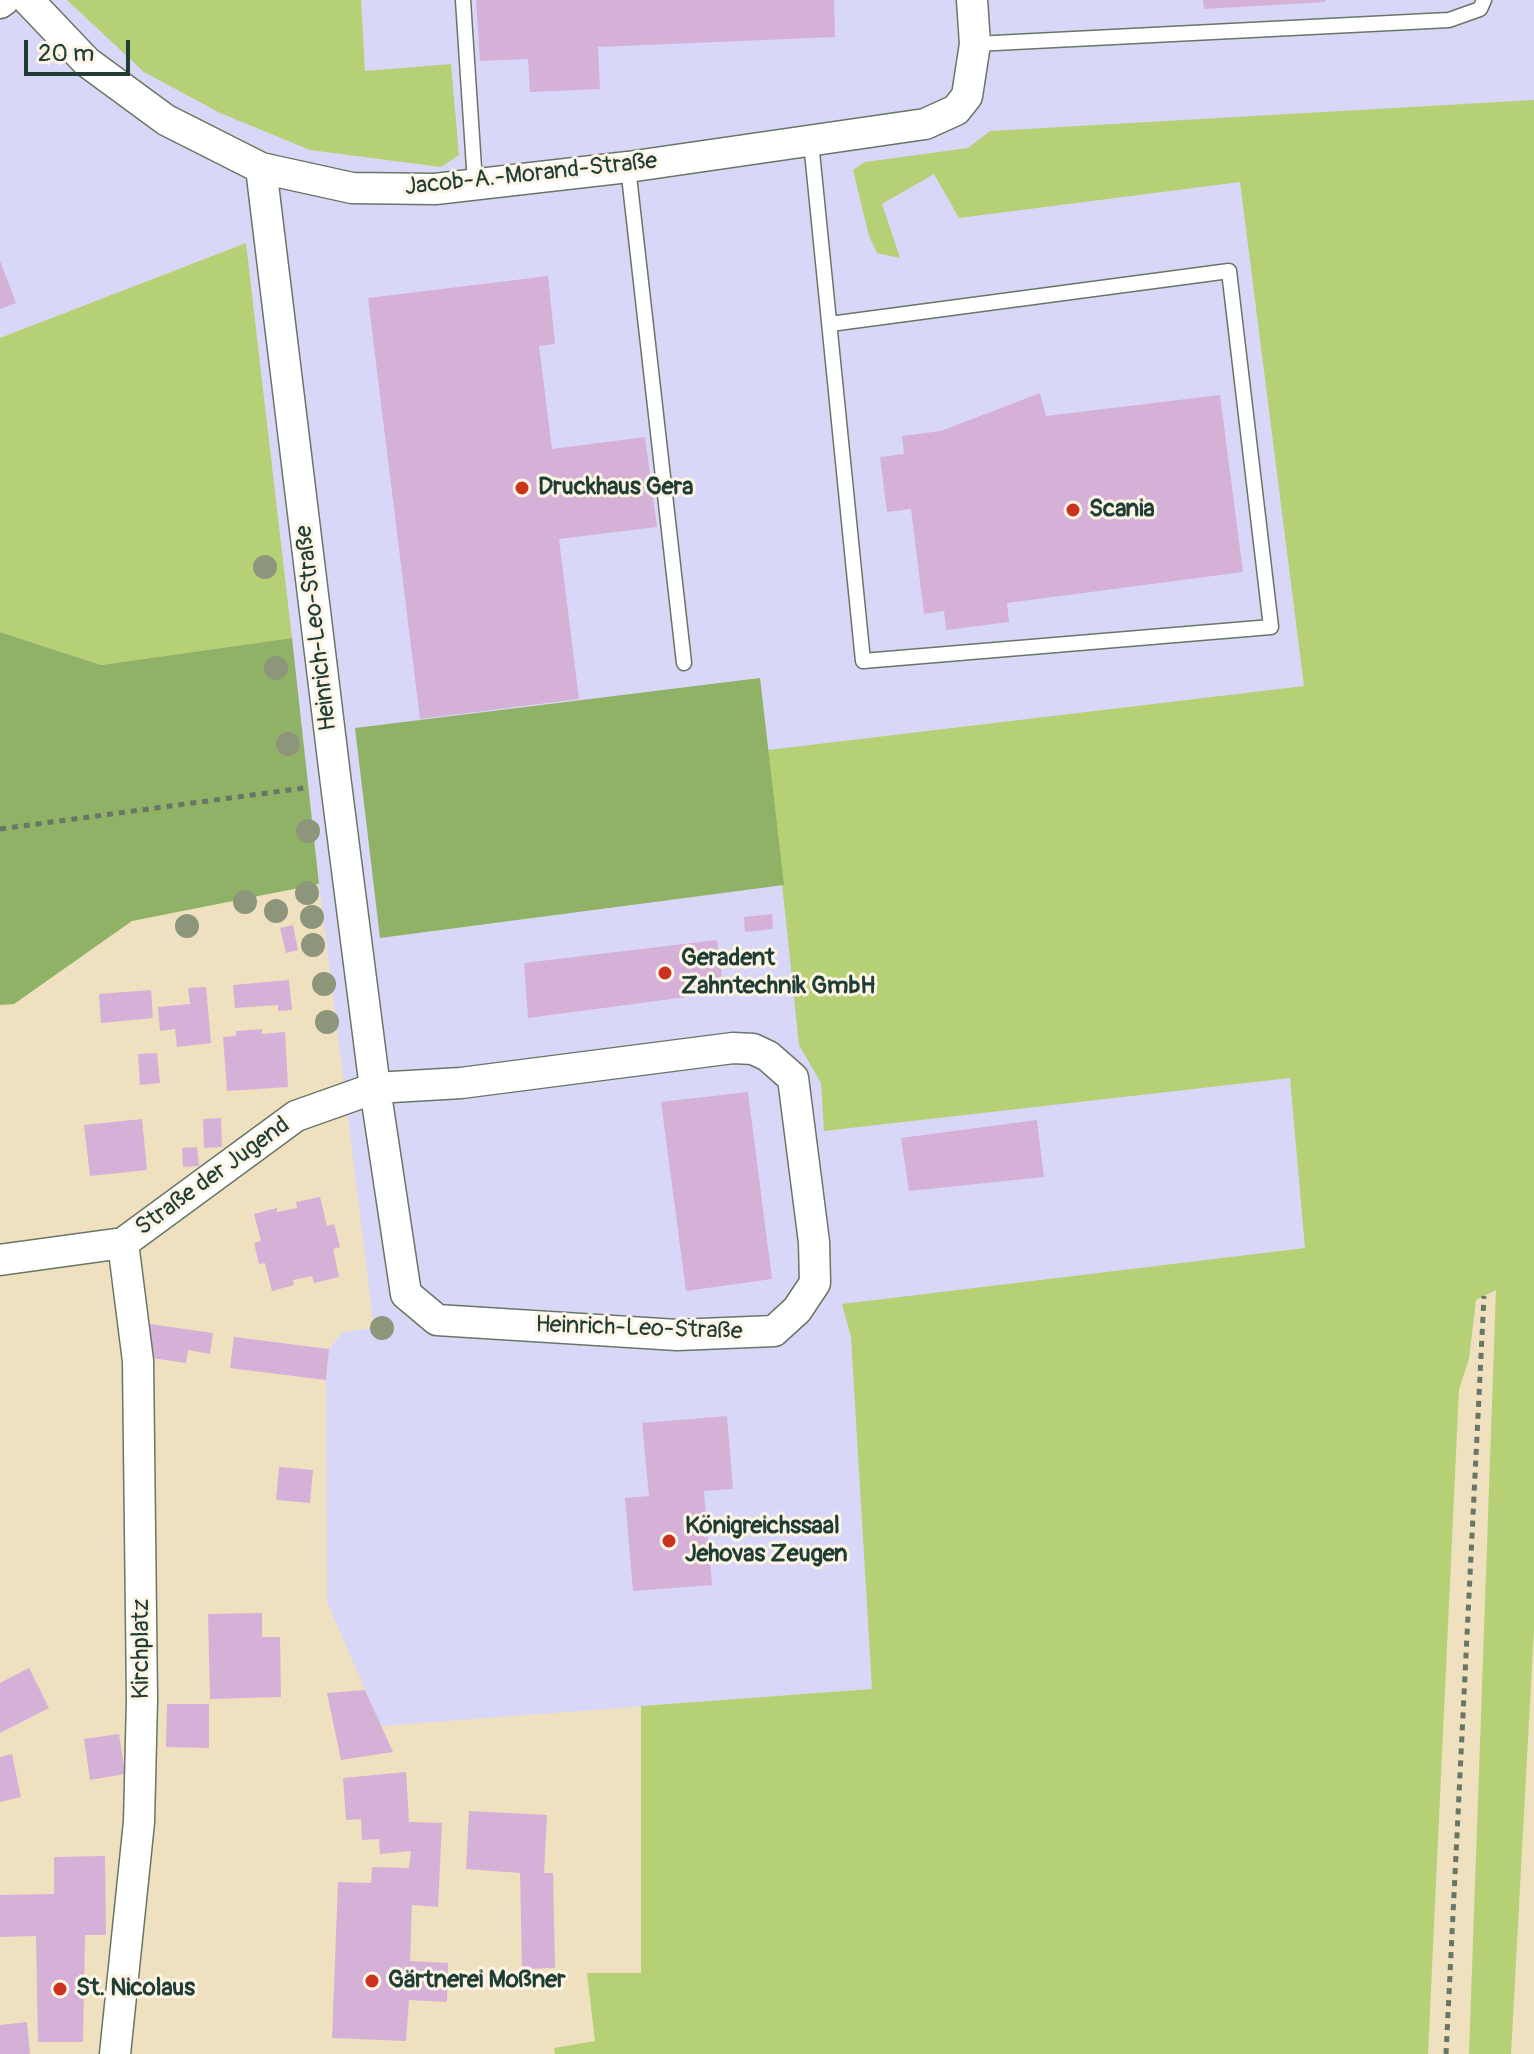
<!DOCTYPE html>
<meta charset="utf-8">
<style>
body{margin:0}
#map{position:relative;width:1534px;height:2054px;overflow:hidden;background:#efe0c0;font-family:Pangolin,sans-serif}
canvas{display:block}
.scale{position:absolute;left:24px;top:40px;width:106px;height:36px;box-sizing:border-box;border:4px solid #1f3d34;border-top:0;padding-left:10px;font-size:24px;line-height:28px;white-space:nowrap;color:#1f3d34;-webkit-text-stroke:6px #fcf5e5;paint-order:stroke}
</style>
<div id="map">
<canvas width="1534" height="2054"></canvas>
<div class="scale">20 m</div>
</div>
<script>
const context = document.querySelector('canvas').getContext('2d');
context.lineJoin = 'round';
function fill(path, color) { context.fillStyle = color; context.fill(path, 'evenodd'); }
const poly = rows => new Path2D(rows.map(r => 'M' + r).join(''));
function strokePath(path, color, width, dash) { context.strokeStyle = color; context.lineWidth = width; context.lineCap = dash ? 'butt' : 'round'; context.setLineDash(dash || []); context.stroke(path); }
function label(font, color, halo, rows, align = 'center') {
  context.font = font + ' Pangolin,sans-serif'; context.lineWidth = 6; context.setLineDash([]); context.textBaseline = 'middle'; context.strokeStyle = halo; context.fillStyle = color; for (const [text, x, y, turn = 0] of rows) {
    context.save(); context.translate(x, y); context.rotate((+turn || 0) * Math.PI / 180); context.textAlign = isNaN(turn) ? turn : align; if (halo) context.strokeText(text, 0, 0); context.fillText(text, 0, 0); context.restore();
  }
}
fill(poly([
 [0,0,1534,0,1534,876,1497,1290,1476,1300,1469,1359,855,1383,872,1689,381,1726,327,1602,326,1380,329,1349,343,1332,374,1328,319,884,246,243,0,338]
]), '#d9d7f7');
fill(poly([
 [67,0,361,0,365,71,451,64,459,155,441,167,310,150,220,113,144,72],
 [1534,100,1534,1628,1511,2054,1469,2054,1496,1290,1476,1300,1469,1359,1459,1389,1428,2054,555,2054,554,2048,595,2041,587,1973,641,1973,641,1706,872,1689,851,1337,842,1304,1305,1248,1290,1078,824,1131,821,1083,799,1045,768,750,1304,686,1240,182,959,218,934,174,882,204,900,258,877,253,869,236,853,170,865,162,968,148,990,131],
 [246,243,292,638,101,665,0,632,0,338]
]), '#b6d076');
fill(poly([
 [0,632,101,665,292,638,319,884,132,921,14,1004,0,1005],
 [760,678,784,885,380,938,355,728]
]), '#90b267');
fill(poly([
 [476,0,834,0,835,37,598,47,600,89,530,92,528,59,480,61],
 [1203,0,1325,0,1325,2,1204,9],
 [0,261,16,303,0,309],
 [548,276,555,344,539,346,552,449,645,437,657,527,559,539,579,699,420,719,368,298],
 [1040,393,1046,416,1220,395,1243,572,1007,603,1009,622,946,630,944,611,924,614,911,509,887,512,880,457,904,454,902,436,941,431],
 [772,914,773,929,745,932,744,917],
 [293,925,298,950,286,953,280,928],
 [717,940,724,992,528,1018,524,963],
 [289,980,292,1010,278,1011,278,1005,235,1008,233,985],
 [206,987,211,1043,177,1047,175,1029,160,1031,158,1007,190,1004,188,988],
 [151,990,153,1018,101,1023,99,994],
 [262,1029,262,1034,285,1032,288,1087,227,1091,223,1037,236,1036,236,1031],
 [157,1053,160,1083,140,1085,138,1054],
 [748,1092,772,1279,686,1291,661,1102],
 [221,1118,222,1147,204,1148,203,1119],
 [142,1119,147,1170,90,1176,84,1125],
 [1037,1120,1044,1177,909,1191,901,1138],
 [197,1147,199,1166,183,1167,182,1148],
 [320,1197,327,1226,334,1224,340,1247,333,1249,339,1277,314,1283,312,1276,293,1280,294,1285,272,1291,265,1263,259,1264,254,1243,261,1241,254,1214,277,1208,277,1212,297,1208,296,1202],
 [150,1324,213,1333,210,1354,188,1350,186,1363,145,1357],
 [234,1337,329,1349,326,1380,230,1368],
 [727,1416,733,1489,704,1491,712,1585,633,1591,625,1498,649,1496,642,1423],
 [279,1467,313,1470,310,1503,276,1500],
 [262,1613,262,1637,280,1637,281,1697,210,1699,208,1614],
 [29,1668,49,1708,0,1733,0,1683],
 [365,1690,393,1752,341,1760,327,1693],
 [167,1704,209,1704,209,1748,166,1747],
 [119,1734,125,1774,90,1780,84,1739],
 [12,1754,21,1797,0,1802,0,1757],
 [406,1772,409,1822,442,1823,438,1907,412,1905,410,1961,448,1963,447,2002,409,2000,406,2041,332,2038,338,1882,371,1883,372,1867,409,1868,411,1851,380,1854,379,1839,362,1840,361,1819,346,1820,343,1778],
 [469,1811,547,1815,544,1873,553,1873,555,1968,522,1969,520,1873,466,1869],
 [105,1856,106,1935,85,1935,83,2042,38,2042,36,1936,0,1937,0,1895,54,1894,54,1857],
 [27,2022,30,2054,0,2054,0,2025]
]), '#d5b1d8');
const service = poly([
 [463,0,475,183],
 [975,44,1449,20,1480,9,1484,0],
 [811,142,863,661,1271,627,1229,271,830,324],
 [628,167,684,663]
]);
const minor = poly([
 [28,0,87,62,166,120,261,168,352,188,435,189,628,167,925,124,956,110,967,96,975,44,972,0],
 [0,3,4,0],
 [0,1260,123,1243,296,1116,375,1088,461,1083,733,1048,753,1049,768,1056,793,1078,814,1242,815,1283,797,1310,774,1331,677,1335,437,1320,406,1294,375,1088,336,784,261,168],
 [115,2054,139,1822,142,1700,138,1361,123,1243]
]);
strokePath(service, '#687665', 17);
strokePath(minor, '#687665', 33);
strokePath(poly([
 [0,829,304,788],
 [1446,2054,1484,1296]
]), '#687665', 5, [6, 6]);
strokePath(service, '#fff', 14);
strokePath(minor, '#fff', 30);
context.fillStyle = '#8d967a';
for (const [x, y] of [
 [265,567],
 [276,668],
 [288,744],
 [308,831],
 [307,893],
 [245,902],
 [276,911],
 [312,917],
 [187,926],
 [313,945],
 [324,984],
 [327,1022],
 [382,1328]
]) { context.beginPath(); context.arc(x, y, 12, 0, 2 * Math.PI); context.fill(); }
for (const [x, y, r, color] of [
 [522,488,8,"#c8321e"],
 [1073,510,8,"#c8321e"],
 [665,973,8,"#c8321e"],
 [669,1541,8,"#c8321e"],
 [372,1981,8,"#c8321e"],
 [60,1989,8,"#c8321e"]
]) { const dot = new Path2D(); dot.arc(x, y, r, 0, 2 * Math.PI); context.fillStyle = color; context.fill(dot); strokePath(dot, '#fcf5e5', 3); }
label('24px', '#1f3d34', '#fcf5e5', [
 ["Jacob-A.-Morand-Straße",531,175,-6],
 ["Heinrich-Leo-Straße",317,628,-97],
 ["Straße der Jugend",213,1177,-36],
 ["Heinrich-Leo-Straße",639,1329,2],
 ["Kirchplatz",142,1649,-90]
]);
label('bold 24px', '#1f3d34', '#fcf5e5', [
 ["Druckhaus Gera",538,488],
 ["Scania",1089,510],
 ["Geradent",681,959],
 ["Zahntechnik GmbH",681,987],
 ["Königreichssaal",685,1527],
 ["Jehovas Zeugen",685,1555],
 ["Gärtnerei Moßner",388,1981],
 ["St. Nicolaus",76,1989]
], 'left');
</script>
